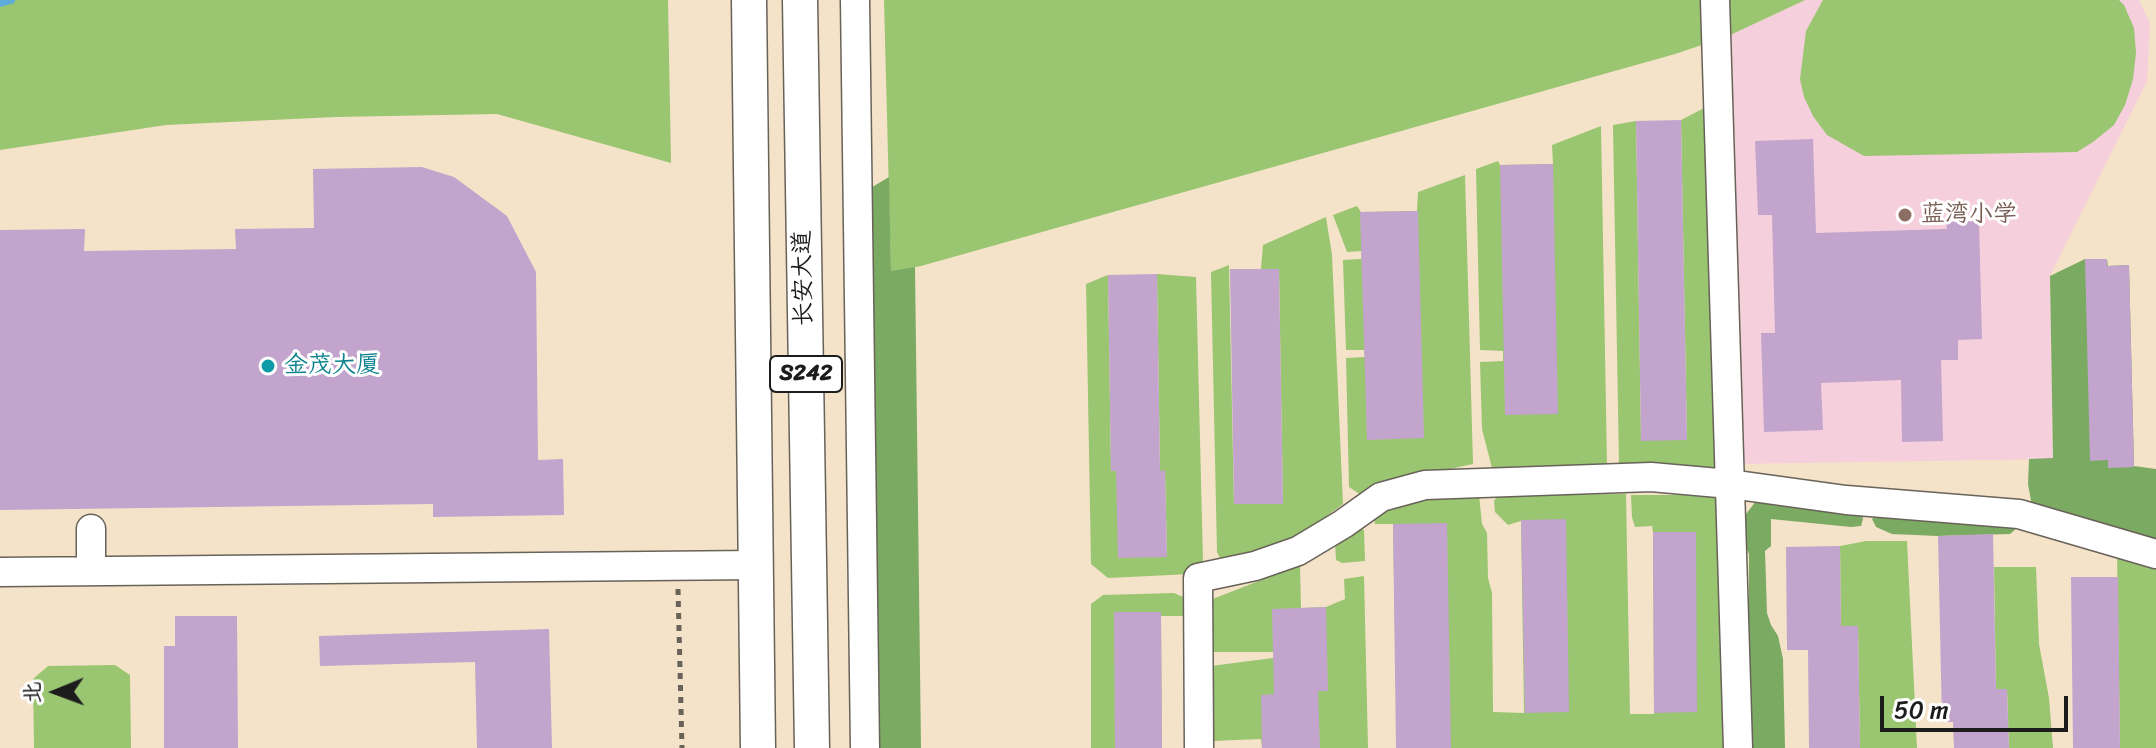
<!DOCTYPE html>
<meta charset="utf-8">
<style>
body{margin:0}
#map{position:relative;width:2156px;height:748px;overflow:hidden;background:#f4e3c9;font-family:Sriracha,"LXGW WenKai TC",sans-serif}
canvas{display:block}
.north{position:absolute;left:16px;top:652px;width:80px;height:80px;-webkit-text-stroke:6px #fff;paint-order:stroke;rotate:269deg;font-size:22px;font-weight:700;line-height:32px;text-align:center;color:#1c1c1c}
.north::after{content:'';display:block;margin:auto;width:28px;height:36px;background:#1c1c1c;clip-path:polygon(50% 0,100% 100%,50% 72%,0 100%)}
.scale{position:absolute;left:1880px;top:696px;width:188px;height:36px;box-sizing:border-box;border:4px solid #1c1c1c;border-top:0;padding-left:10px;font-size:24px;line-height:28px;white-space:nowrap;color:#1c1c1c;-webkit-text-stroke:6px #fff;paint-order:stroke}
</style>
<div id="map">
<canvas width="2156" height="748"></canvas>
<div class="north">北</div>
<div class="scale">50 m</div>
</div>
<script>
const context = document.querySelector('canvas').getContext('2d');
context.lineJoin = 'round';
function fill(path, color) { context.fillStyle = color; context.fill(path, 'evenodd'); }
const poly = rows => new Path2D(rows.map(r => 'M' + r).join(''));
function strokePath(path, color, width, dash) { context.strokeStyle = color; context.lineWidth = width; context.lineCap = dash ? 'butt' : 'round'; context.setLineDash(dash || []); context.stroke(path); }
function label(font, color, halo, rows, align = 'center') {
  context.font = font + ' Sriracha,"LXGW WenKai TC",sans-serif'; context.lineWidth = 6; context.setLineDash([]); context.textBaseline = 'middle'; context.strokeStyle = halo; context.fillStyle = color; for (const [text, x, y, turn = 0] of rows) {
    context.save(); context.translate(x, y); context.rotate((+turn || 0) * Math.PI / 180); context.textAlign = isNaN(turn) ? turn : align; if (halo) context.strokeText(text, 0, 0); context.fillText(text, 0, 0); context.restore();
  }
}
fill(poly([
 [1805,0,2139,0,2150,23,2147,81,2050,276,2053,459,1737,464,1726,37]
]), '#f5cfdb');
fill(poly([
 [0,0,668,0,671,163,497,114,335,117,166,125,0,150],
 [884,0,1805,0,1726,37,1675,54,921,266,891,272],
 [1823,0,2119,0,2124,5,2134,28,2136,53,2133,79,2125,105,2114,125,2093,142,2077,152,1864,156,1827,135,1813,116,1804,97,1800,79,1806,31],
 [1712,104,1716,475,1619,466,1613,125,1636,121,1641,440,1687,439,1681,120],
 [1601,126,1607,466,1492,468,1482,429,1480,362,1503,361,1503,351,1480,350,1476,169,1498,161,1500,165,1553,164,1552,145],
 [1465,175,1473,464,1376,485,1361,495,1349,487,1346,358,1365,357,1364,350,1346,350,1343,260,1361,259,1362,251,1347,252,1333,215,1357,206,1361,212,1417,211,1418,192],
 [1326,217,1332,255,1343,504,1320,521,1286,541,1235,561,1221,560,1217,552,1211,272,1229,265,1234,504,1283,504,1279,269,1261,269,1263,245],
 [1157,274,1196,277,1203,562,1191,574,1108,578,1091,564,1086,284,1108,275,1111,470,1116,471,1167,556,1165,471,1160,471],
 [1626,494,1630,714,1654,714,1653,532,1652,526,1635,527,1632,517,1631,495,1681,495,1723,498,1727,748,1397,748,1393,524,1375,524,1373,512,1424,496,1479,495,1482,524,1487,533,1488,578,1492,593,1493,712,1524,713,1521,521,1508,525,1495,512,1494,501,1498,495],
 [1361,529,1364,530,1365,561,1342,563,1336,560,1335,542],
 [1866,541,1907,541,1917,748,1860,748,1858,627,1841,626,1840,546],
 [2117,551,2156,565,2156,748,2120,748],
 [1300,565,1301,608,1326,607,1345,599,1344,579,1364,576,1368,748,1262,748,1261,739,1213,741,1211,666,1273,658,1273,652,1211,652,1210,600],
 [1994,567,2036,567,2039,644,2049,698,2053,748,2009,748,2007,689,1996,689],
 [1174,593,1188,599,1189,616,1161,616,1162,748,1091,748,1091,604,1103,595],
 [115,665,130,675,131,748,34,748,33,679,48,666]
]), '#9ac571');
fill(poly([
 [889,177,891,271,915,267,921,748,877,748,869,189],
 [2085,259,2107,259,2108,266,2129,265,2134,466,2156,469,2156,547,2038,511,2031,501,2028,484,2029,459,2053,458,2050,276],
 [1756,501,1862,512,1863,519,1861,526,1851,527,1771,519,1771,546,1765,551,1767,613,1771,625,1778,636,1783,659,1785,748,1749,748,1746,623,1749,598,1749,554,1743,541,1743,518],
 [1879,512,2013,522,2017,528,2010,534,1938,536,1892,534,1876,527,1872,519]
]), '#7baa63');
strokePath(poly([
 [0,3,11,0]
]), '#5eacd8', 8);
fill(poly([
 [1681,120,1687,440,1641,441,1636,121],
 [1813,139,1816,233,1947,229,1946,222,1979,221,1982,339,1958,340,1958,360,1941,360,1943,441,1902,442,1901,380,1821,383,1823,430,1764,432,1761,333,1775,333,1772,215,1758,215,1755,141],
 [1553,164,1558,414,1505,415,1500,165],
 [422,167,454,177,507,216,536,272,538,460,563,459,564,515,433,517,433,504,0,510,0,230,85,229,84,251,236,249,235,229,314,228,313,169],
 [1418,211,1424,438,1367,440,1360,212],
 [2085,259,2107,259,2107,266,2129,265,2134,467,2108,468,2108,460,2090,461],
 [1230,269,1279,269,1283,504,1234,504],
 [1157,274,1160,471,1165,470,1167,557,1118,558,1116,471,1111,471,1108,275],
 [1566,519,1569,712,1525,713,1521,520],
 [1447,523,1451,748,1396,748,1393,524],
 [1653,532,1696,532,1697,712,1654,713],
 [1993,534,1996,689,2007,689,2009,748,1954,748,1953,722,1942,722,1938,536],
 [1840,546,1841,626,1858,626,1860,748,1809,748,1808,650,1787,650,1786,547],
 [2071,577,2118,577,2120,748,2073,748],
 [1326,607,1328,691,1318,691,1320,748,1262,748,1261,695,1274,694,1272,609],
 [1114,612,1161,612,1162,748,1115,748],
 [175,616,237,616,238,748,164,748,164,646,175,646],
 [549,629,552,748,477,748,475,662,320,666,319,636]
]), '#c2a4cc');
const minor = poly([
 [855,0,865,748],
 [1715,0,1738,748],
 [91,529,91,571],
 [0,572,756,565],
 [1199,748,1198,578,1255,566,1298,551,1343,524,1381,497,1425,485,1651,477,1730,484,1846,500,2019,514,2156,554]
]);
const major = poly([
 [749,0,758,748],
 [800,0,812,748]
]);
strokePath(minor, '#686259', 31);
strokePath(major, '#686259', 37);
strokePath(poly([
 [678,589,682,748]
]), '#686259', 5, [6, 6]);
strokePath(minor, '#fff', 28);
strokePath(major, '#fff', 34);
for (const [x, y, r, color] of [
 [1905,215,8,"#8d6e63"],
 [268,366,8,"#0f9aa8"]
]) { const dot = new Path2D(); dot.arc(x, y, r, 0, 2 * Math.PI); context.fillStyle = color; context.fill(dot); strokePath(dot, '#fff', 3); }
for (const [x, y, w] of [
 [806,374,72]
]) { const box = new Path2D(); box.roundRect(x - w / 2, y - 18, w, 36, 6); context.fillStyle = '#fff'; context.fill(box); strokePath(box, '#1c1c1c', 2); }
label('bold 22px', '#1c1c1c', null, [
 ["S242",806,374]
]);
label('24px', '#785e54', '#fff', [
 ["蓝湾小学",1921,215]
], 'left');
label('24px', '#1c1c1c', '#fff', [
 ["长安大道",804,278,-91]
]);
label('24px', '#0d838f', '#fff', [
 ["金茂大厦",284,366]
], 'left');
</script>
